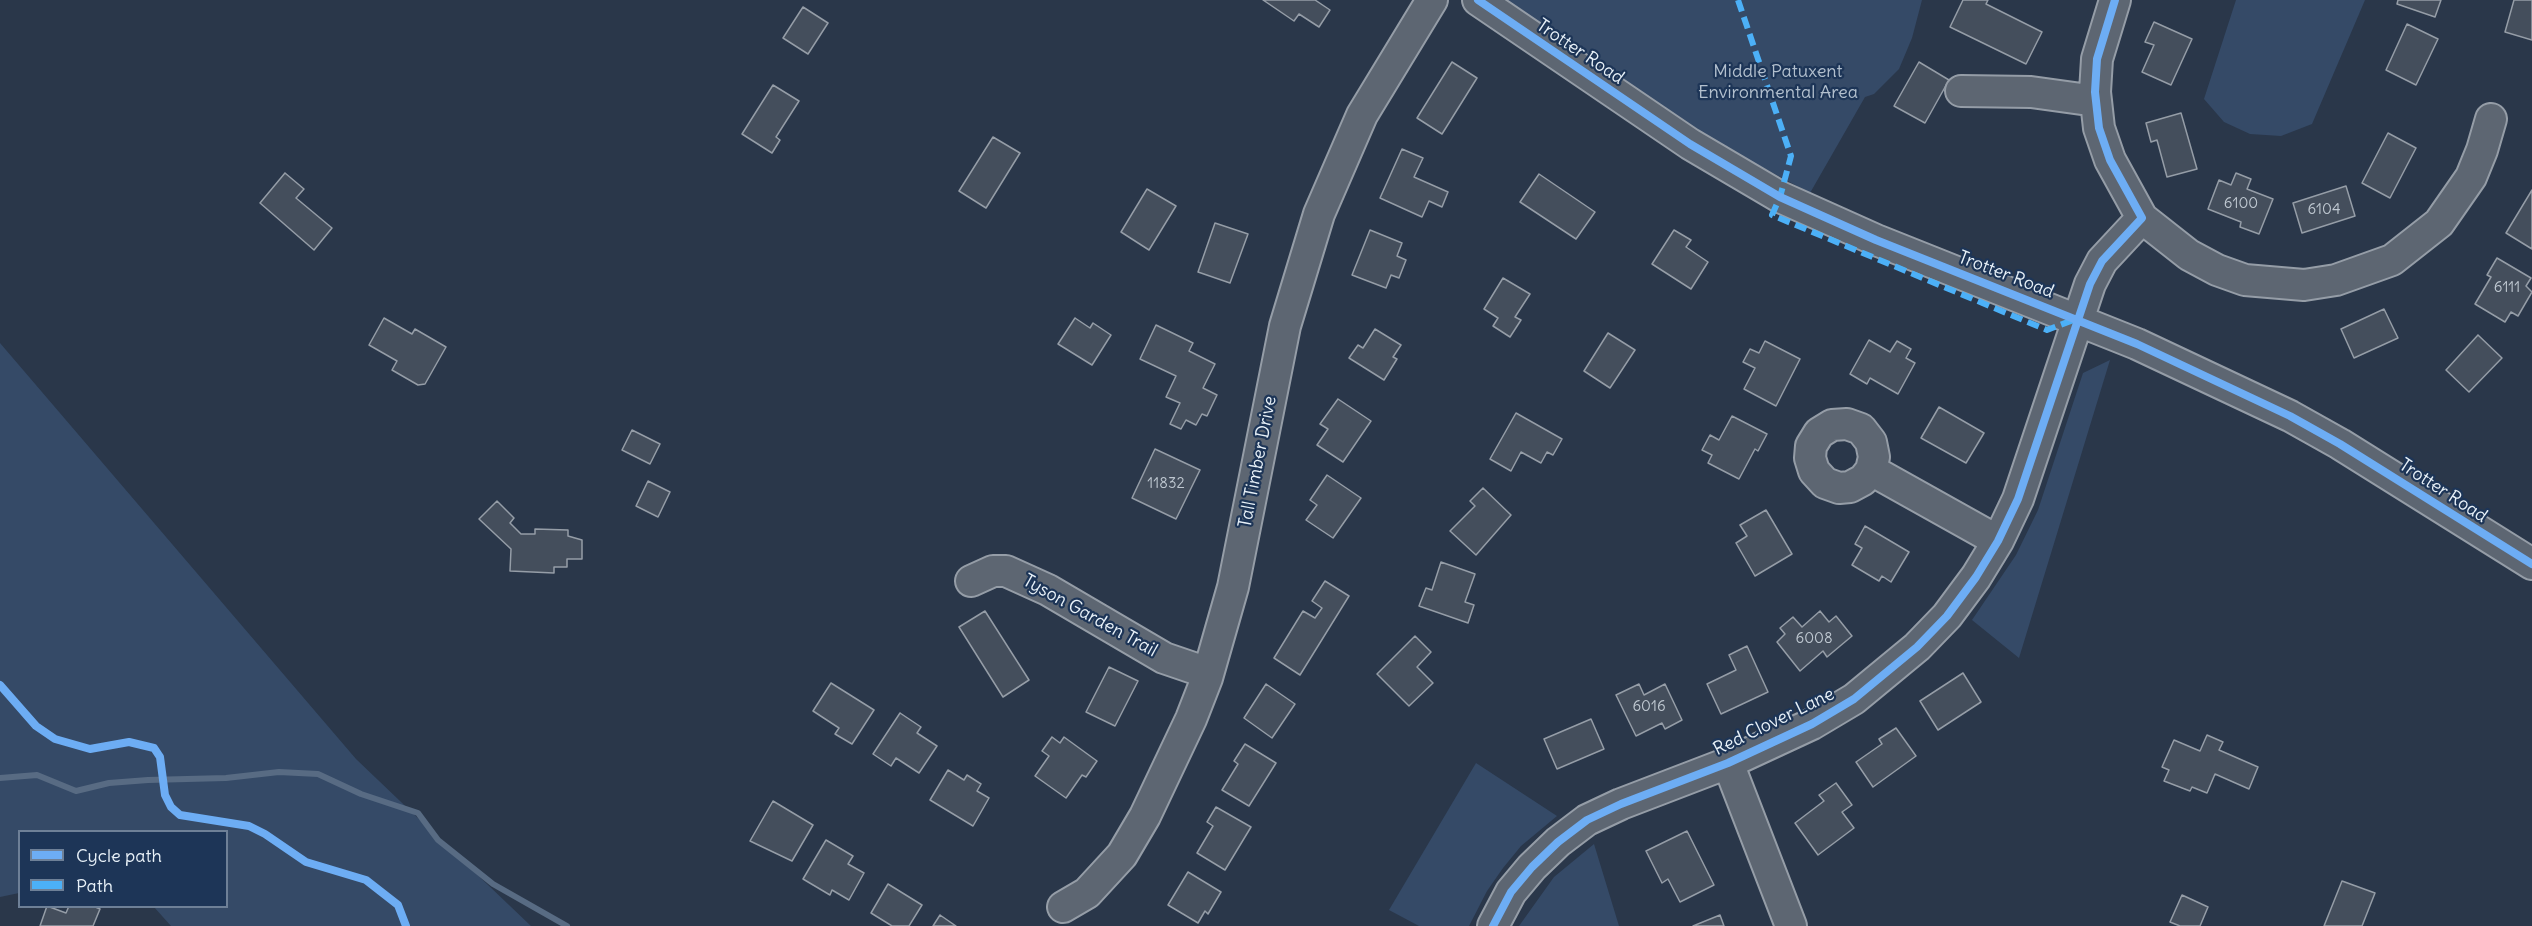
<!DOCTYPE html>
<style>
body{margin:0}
#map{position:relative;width:2532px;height:926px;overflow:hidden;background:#2a374a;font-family:Delius,sans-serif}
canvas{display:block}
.legend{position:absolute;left:18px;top:830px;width:210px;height:78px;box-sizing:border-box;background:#1d3557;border:2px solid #6e8097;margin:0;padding:8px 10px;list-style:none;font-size:18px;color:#e8f1f8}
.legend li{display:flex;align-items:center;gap:12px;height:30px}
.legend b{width:30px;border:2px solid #6e8097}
</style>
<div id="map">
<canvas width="2532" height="926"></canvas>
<ul class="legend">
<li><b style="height:8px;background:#6dadf4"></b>Cycle path</li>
<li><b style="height:8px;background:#4cb0f7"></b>Path</li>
</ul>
</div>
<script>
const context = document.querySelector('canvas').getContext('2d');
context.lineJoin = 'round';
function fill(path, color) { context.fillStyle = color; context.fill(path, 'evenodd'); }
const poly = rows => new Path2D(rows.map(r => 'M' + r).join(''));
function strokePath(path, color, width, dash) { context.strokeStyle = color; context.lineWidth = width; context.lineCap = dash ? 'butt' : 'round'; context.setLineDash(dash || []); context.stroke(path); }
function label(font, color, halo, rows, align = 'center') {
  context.font = font + ' Delius,sans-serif'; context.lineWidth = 4.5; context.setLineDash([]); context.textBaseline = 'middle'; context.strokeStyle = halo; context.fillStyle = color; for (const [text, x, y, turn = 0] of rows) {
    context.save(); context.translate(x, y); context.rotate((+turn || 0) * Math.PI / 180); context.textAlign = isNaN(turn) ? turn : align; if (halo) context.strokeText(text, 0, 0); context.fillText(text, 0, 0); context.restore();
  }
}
fill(poly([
 [1504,0,1922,0,1912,38,1899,69,1874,94,1865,97,1810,193,1719,144],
 [2236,0,2365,0,2312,124,2281,136,2250,134,2224,122,2204,99],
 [0,343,356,759,531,926,171,926,154,907,226,906,226,832,20,832,19,893,0,897],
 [2110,360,2019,658,1972,620,2016,555,2038,510,2083,373],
 [1476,763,1557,816,1521,846,1503,868,1487,891,1469,926,1419,926,1389,910],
 [1594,844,1619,926,1519,926,1554,877]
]), '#354a67');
strokePath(poly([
 [0,778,37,775,76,791,109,783,148,780,226,778,279,772,318,774,361,794,418,813,438,840,493,884,567,926]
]), '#586b83', 6);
const building = poly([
 [1263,0,1315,0,1330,10,1319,27,1299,14,1294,21,1263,0],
 [1963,0,1988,0,1986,4,2042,32,2026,64,1950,27,1963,0],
 [2398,0,2441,0,2435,17,2397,4,2398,0],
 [2514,0,2532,0,2532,40,2505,32,2514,0],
 [803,7,828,23,808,54,783,38,803,7],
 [2154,22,2192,39,2171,85,2142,72,2154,45,2145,42,2154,22],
 [2407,24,2438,39,2416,85,2386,70,2407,24],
 [1452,62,1477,78,1442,134,1417,118,1452,62],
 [1919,62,1949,80,1925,123,1894,106,1919,62],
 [773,85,799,101,776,137,780,140,772,153,742,134,773,85],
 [2181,113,2197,169,2167,177,2157,140,2151,142,2146,123,2181,113],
 [2388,133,2416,148,2390,198,2362,183,2388,133],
 [993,137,1020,153,986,208,959,191,993,137],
 [1402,149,1423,158,1414,177,1448,192,1442,207,1429,201,1422,217,1380,198,1402,149],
 [285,173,304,189,296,198,332,228,314,250,260,203,285,173],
 [2236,173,2251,179,2247,189,2273,199,2259,234,2240,227,2241,222,2208,209,2219,180,2231,185,2236,173],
 [1539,174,1595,212,1576,239,1520,202,1539,174],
 [2346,186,2355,216,2302,233,2293,203,2346,186],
 [1147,189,1176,206,1149,250,1121,232,1147,189],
 [2532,190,2532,249,2506,233,2532,190],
 [1215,223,1248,234,1230,283,1198,272,1215,223],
 [1370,230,1402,243,1397,256,1406,260,1399,278,1391,275,1386,288,1352,275,1370,230],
 [1674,230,1691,240,1686,247,1708,262,1691,289,1652,264,1674,230],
 [2497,258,2531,278,2526,286,2532,292,2518,316,2511,312,2505,322,2475,304,2491,277,2487,275,2497,258],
 [1503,278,1530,294,1515,317,1521,320,1510,337,1493,326,1498,318,1484,309,1503,278],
 [2384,309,2398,338,2354,358,2341,329,2384,309],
 [384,318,412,334,415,329,446,347,425,384,418,385,392,370,397,361,369,345,384,318],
 [1075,318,1090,328,1093,323,1111,335,1092,365,1058,344,1075,318],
 [1156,325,1193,343,1189,351,1215,364,1203,388,1217,395,1207,416,1202,414,1196,425,1186,420,1181,429,1170,424,1180,403,1166,397,1176,376,1140,359,1156,325],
 [1375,329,1401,345,1393,357,1397,359,1384,380,1349,358,1358,345,1363,348,1375,329],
 [1608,333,1635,350,1610,388,1584,371,1608,333],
 [2478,335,2502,358,2469,392,2446,370,2478,335],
 [1869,340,1890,352,1897,341,1911,349,1906,358,1915,363,1898,394,1870,378,1867,384,1850,374,1869,340],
 [1765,341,1800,359,1776,406,1744,389,1755,368,1743,362,1750,349,1759,353,1765,341],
 [1338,399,1371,421,1343,462,1317,445,1328,429,1320,424,1338,399],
 [1939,407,1984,433,1966,463,1921,438,1939,407],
 [1516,413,1562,439,1553,455,1547,452,1541,463,1521,452,1511,471,1490,459,1516,413],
 [1732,416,1767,434,1758,451,1755,449,1739,479,1708,463,1712,455,1702,450,1710,435,1719,440,1732,416],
 [632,430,660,444,650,464,622,450,632,430],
 [1155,449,1200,470,1176,519,1132,498,1155,449],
 [1327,475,1361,498,1333,538,1306,520,1317,505,1310,500,1327,475],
 [648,481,670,492,658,517,636,506,648,481],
 [1483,488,1511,515,1476,555,1450,531,1475,506,1470,501,1483,488],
 [497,501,514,518,510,523,521,534,535,534,535,529,568,530,568,536,582,540,582,559,567,559,567,567,554,567,554,573,510,571,511,549,479,519,497,501],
 [1766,510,1792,554,1755,576,1736,543,1747,536,1740,525,1766,510],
 [1865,526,1909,552,1891,582,1882,576,1879,581,1852,565,1862,548,1855,544,1865,526],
 [1441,562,1475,574,1465,602,1474,605,1468,623,1419,606,1426,588,1432,590,1441,562],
 [1325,581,1349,596,1300,675,1274,658,1303,611,1315,618,1322,608,1312,601,1325,581],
 [985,611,1029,680,1003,697,959,627,985,611],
 [1820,611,1829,622,1836,616,1852,636,1827,657,1823,651,1800,671,1777,642,1785,634,1780,628,1793,617,1802,627,1820,611],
 [1415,636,1431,652,1417,667,1433,683,1409,706,1377,674,1415,636],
 [1747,646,1768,692,1721,714,1707,684,1736,670,1729,655,1747,646],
 [1109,667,1138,681,1115,726,1086,712,1109,667],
 [1963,673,1981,702,1938,730,1920,701,1963,673],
 [831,683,874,710,852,744,835,734,839,728,813,711,831,683],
 [1266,684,1295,704,1272,738,1244,718,1266,684],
 [1639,684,1644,695,1665,684,1682,720,1665,729,1662,723,1636,736,1616,695,1639,684],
 [900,713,921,727,917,733,937,746,919,773,896,758,891,766,873,754,900,713],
 [1591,719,1604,749,1557,769,1544,739,1591,719],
 [1896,728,1916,756,1873,787,1856,762,1882,744,1879,739,1896,728],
 [2207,735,2223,742,2219,750,2258,767,2249,789,2215,774,2207,793,2192,787,2190,791,2164,781,2169,770,2162,767,2174,740,2200,751,2207,735],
 [1052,737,1060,743,1064,737,1097,761,1086,777,1082,775,1066,798,1035,776,1049,756,1042,751,1052,737],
 [1245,744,1276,763,1249,806,1222,790,1238,764,1234,761,1245,744],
 [948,770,964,780,967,775,981,784,977,791,989,798,973,826,930,800,948,770],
 [1836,783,1852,805,1842,812,1854,828,1818,855,1795,823,1824,801,1819,795,1836,783],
 [773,801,813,825,792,861,750,841,773,801],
 [1216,807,1251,827,1225,870,1197,853,1213,826,1207,822,1216,807],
 [1687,831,1714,885,1680,902,1668,879,1662,883,1646,851,1687,831],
 [826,840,853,856,848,864,864,873,849,900,832,890,830,895,803,879,826,840],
 [1188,872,1221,892,1208,914,1205,911,1198,923,1168,905,1188,872],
 [2342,881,2375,893,2362,926,2324,926,2342,881],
 [888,884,922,905,909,926,892,926,871,913,888,884],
 [2182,895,2208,907,2200,926,2180,926,2170,922,2182,895],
 [47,906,66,913,69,906,93,906,100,909,93,926,40,926,47,906],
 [940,915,956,926,933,926,940,915],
 [1720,915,1724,926,1693,926,1720,915]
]);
fill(building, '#444e5c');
strokePath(building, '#959da7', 1.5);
const minor = poly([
 [1478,0,1690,144,1780,197,1876,240,2137,344,2290,416,2340,444,2532,564],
 [1961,91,2031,92,2096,101],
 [2142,218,2189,255,2217,270,2245,280,2304,285,2336,280,2392,260,2439,223,2471,177,2482,150,2491,119],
 [1871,470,1874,457,1871,442,1861,429,1847,424,1832,425,1819,433,1811,446,1810,458,1814,471,1825,483,1839,488,1850,487,1863,480,1871,470,1998,541],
 [971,581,993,571,1006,571,1048,590,1164,658,1208,673],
 [1728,763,1791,926],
 [1063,907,1087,893,1122,855,1145,816,1191,719,1207,678,1233,587,1285,326,1319,214,1362,115,1432,0],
 [1493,926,1511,892,1532,867,1558,842,1587,820,1621,804,1728,763,1812,724,1854,699,1917,647,1947,616,1976,577,1998,541,2018,499,2090,284,2102,261,2142,218,2110,160,2099,128,2095,92,2097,59,2115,0]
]);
strokePath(minor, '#959da7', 34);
strokePath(minor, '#5d6672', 30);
strokePath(poly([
 [1738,0,1791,156,1780,197,1772,215,2047,330,2076,319]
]), '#4cb0f7', 6, [12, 6]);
strokePath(poly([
 [1478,0,1690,144,1780,197,1876,240,2137,344,2290,416,2340,444,2532,564],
 [0,685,36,726,55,739,90,749,129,742,154,748,160,757,165,795,171,807,180,815,249,826,265,834,306,862,366,880,398,905,406,926],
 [1493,926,1511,892,1532,867,1558,842,1587,820,1621,804,1728,763,1812,724,1854,699,1917,647,1947,616,1976,577,1998,541,2018,499,2090,284,2102,261,2142,218,2110,160,2099,128,2095,92,2097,59,2115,0]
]), '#6dadf4', 8);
label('15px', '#bfc8d1', null, [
 ["6100",2241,204],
 ["6104",2324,210],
 ["6111",2507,288],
 ["11832",1166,484],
 ["6008",1814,639],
 ["6016",1649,707]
]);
label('18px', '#e8f1f8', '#1d3557', [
 ["Trotter Road",1580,52,34],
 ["Trotter Road",2006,275,21],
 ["Tall Timber Drive",1258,462,-79],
 ["Trotter Road",2443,491,33],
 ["Tyson Garden Trail",1090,616,29],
 ["Red Clover Lane",1774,722,-26]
]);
label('18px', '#b3c0ce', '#1d3557', [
 ["Middle Patuxent",1778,72],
 ["Environmental Area",1778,93]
]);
</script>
